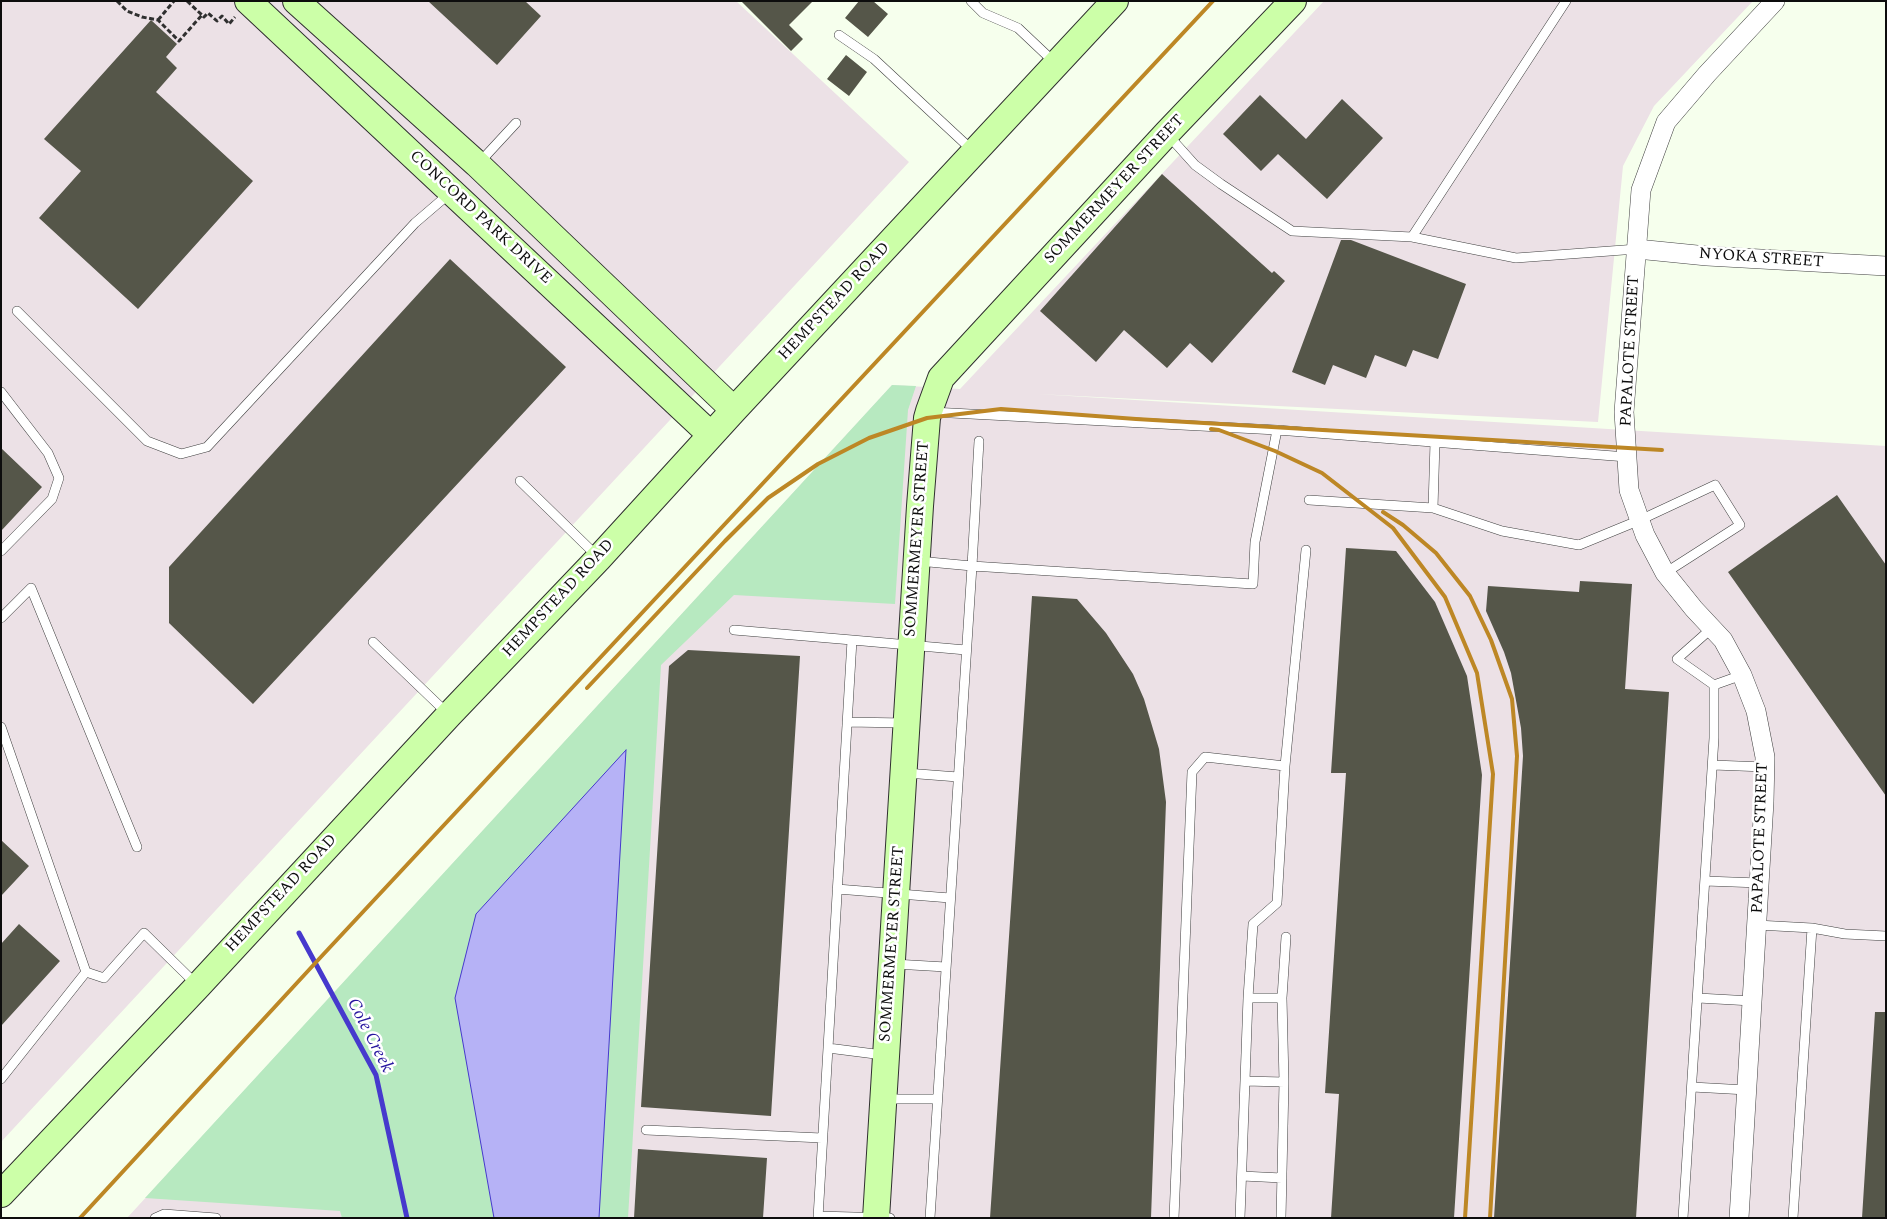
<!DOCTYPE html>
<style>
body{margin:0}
#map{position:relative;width:1887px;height:1219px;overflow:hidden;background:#f6ffed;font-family:Spectral,serif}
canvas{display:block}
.frame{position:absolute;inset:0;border:2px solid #0d0d0d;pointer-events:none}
</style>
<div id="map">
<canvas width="1887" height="1219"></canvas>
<div class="frame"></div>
</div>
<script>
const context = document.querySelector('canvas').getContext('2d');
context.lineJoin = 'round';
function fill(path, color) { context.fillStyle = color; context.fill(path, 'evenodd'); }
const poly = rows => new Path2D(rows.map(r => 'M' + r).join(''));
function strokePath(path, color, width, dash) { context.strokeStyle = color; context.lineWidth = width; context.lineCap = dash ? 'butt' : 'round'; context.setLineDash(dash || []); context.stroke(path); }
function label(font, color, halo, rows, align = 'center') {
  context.font = font + ' Spectral,serif'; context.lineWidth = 5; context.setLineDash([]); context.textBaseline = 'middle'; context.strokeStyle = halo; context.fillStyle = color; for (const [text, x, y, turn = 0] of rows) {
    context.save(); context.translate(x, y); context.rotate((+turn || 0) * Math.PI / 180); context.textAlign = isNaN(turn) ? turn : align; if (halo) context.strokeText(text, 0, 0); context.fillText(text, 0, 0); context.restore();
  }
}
fill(poly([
 [1,1,736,1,909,162,1,1142],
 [1324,1,1753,1,1654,106,1623,166,1598,422,1037,394,1886,446,1886,1218,127,1218,892,385,960,389]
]), '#ece1e6');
fill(poly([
 [892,385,916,386,908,410,895,604,734,595,661,665,628,1218,342,1218,340,1211,145,1198]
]), '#b7e9c0');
const water = poly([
 [626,750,599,1218,494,1218,455,998,476,914,626,750]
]);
fill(water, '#b6b2f6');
strokePath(water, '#4639cd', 1);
strokePath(poly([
 [299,933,376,1075,407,1218]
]), '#4639cd', 5);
fill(poly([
 [428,1,525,1,541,16,497,65],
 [741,1,813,1,789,25,803,39,791,51],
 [859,1,873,1,888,14,868,37,845,18],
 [151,20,177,44,166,57,177,68,156,92,253,181,138,309,39,218,81,171,44,139],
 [846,55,867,72,849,96,827,79],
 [1260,95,1306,139,1342,99,1383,138,1327,199,1278,154,1261,171,1223,134],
 [1162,174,1272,273,1274,271,1285,281,1212,363,1190,343,1167,368,1124,330,1096,362,1040,311],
 [1341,240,1351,240,1466,284,1438,359,1413,350,1406,367,1375,355,1366,378,1333,365,1325,385,1292,372],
 [450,259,566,367,253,704,169,623,169,567],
 [1,448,42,487,1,531],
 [1837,495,1886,565,1886,796,1728,572],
 [1346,548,1396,551,1435,602,1467,676,1482,775,1454,1218,1331,1218,1339,1094,1325,1093,1346,773,1331,773],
 [1580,581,1632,584,1625,689,1669,692,1636,1218,1494,1218,1523,756,1521,728,1511,673,1504,652,1486,611,1488,586,1579,592],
 [1032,596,1077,599,1106,633,1133,674,1144,699,1159,749,1166,802,1151,1218,990,1218],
 [688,650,800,656,771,1116,641,1107,669,666],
 [1,840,29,866,1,896],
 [19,924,60,961,1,1026,1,944],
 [1875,1012,1886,1012,1886,1218,1862,1218],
 [638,1149,767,1158,763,1218,634,1218]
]), '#555649');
const lane = poly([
 [971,1,983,13,1018,28,1054,62],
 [839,35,874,59,973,151],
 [1168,135,1195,165,1221,184,1292,231,1412,237,1516,258,1637,249],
 [479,163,516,123],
 [1412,237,1566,1],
 [17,311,147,441,181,454,207,447,415,223,450,193],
 [1,392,48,453,59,478,52,499,1,551],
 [932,412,1277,430,1627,457],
 [979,441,972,566,1253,584,1255,542,1277,430],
 [520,481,597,556],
 [1309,500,1433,508,1435,442],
 [1433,508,1502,531,1579,545,1640,520,1715,485,1740,525,1665,573],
 [918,561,972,566,930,1218],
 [1,618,31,588,137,847],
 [1712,628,1677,659,1714,685],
 [734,630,852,640,818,1218],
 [852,640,966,650],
 [373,642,447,713],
 [847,722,905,723],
 [1,727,86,972,104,978,144,933,196,984],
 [1713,765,1765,767],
 [906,773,958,777],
 [1705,881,1760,883],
 [837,889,950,898],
 [1757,925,1812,928,1793,1218],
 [1812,928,1845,934,1886,936],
 [894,964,946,967],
 [1248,998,1282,998,1286,937],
 [1698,998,1752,1001],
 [828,1048,883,1055],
 [1,1079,86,972],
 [1245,1081,1284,1082],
 [1692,1087,1747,1090],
 [886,1099,937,1099],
 [646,1130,822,1138],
 [1242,1176,1282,1178],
 [818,1216,890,1218],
 [155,1218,164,1214,216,1218],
 [1174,1218,1192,772,1205,757,1285,766,1306,550],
 [1240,1218,1248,998,1253,924,1277,903,1285,766],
 [1281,1218,1284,1082,1282,998],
 [1683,1218,1714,738,1714,685,1742,675]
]);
const street = poly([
 [1637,249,1707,256,1886,266],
 [1739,1218,1764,802,1765,757,1756,711,1742,675,1723,640,1694,609,1665,573,1645,535,1629,490,1624,412,1641,190,1666,122,1707,74,1775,1]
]);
const secondary = poly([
 [248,1,711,435],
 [296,1,477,164,734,410],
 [1,1194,198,986,449,715,599,558,734,410,1115,1],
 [876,1218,920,506,927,418,929,411,941,378,1167,133,1293,1]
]);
strokePath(lane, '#404040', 10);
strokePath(street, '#404040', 20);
strokePath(secondary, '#2f2f2f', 28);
strokePath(poly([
 [117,1,127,11,142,17,158,20,179,41,202,15,204,17,208,13,217,21,222,16,229,24,235,17],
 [187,1,202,15],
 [158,20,174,1]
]), '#2f2f2f', 3, [5, 2.5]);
strokePath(lane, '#fff', 9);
strokePath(street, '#fff', 19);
strokePath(secondary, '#ccffa8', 26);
strokePath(poly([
 [1211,429,1219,430,1275,451,1322,473,1393,528,1445,597,1477,673,1493,774,1465,1218],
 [1383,512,1403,525,1436,553,1470,596,1491,640,1512,699,1517,756,1490,1218],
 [587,688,725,541,768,498,818,464,869,438,927,418,1001,409,1136,419,1662,450],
 [80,1218,319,959,1213,1]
]), '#bd8725', 4);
label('16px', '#0d0d0d', '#fff', [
 ["SOMMERMEYER STREET",1115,190,-47],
 ["CONCORD PARK DRIVE",480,218,43],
 ["NYOKA STREET",1761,259,4],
 ["HEMPSTEAD ROAD",835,302,-47],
 ["PAPALOTE STREET",1631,351,-87],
 ["SOMMERMEYER STREET",918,539,-86],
 ["HEMPSTEAD ROAD",559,599,-47],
 ["PAPALOTE STREET",1761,838,-88],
 ["HEMPSTEAD ROAD",282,894,-47],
 ["SOMMERMEYER STREET",893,944,-86]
]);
label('italic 18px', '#28169f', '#fff', [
 ["Cole Creek",369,1036,63]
]);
</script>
